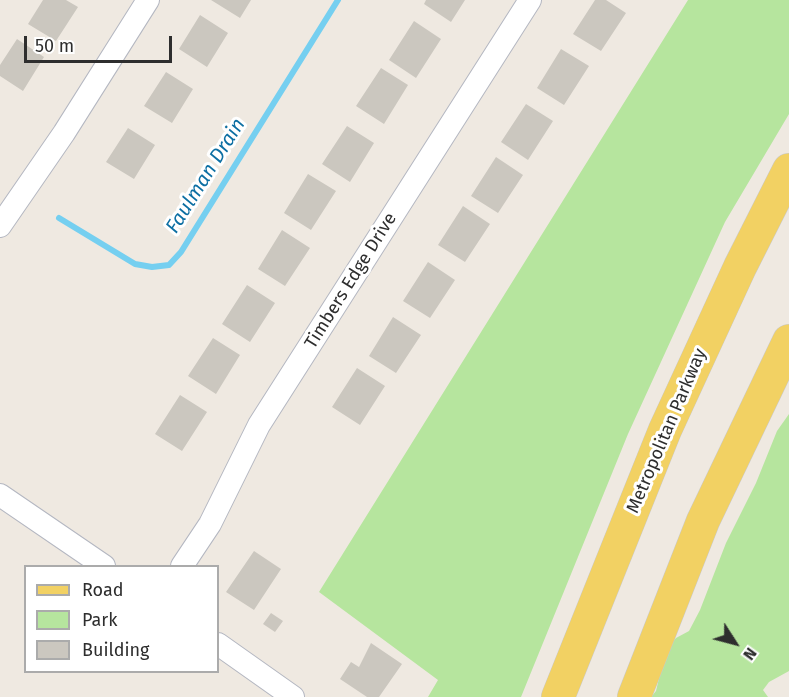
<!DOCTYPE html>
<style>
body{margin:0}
#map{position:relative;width:789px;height:697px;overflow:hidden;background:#efe9e1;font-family:"Fira Sans",sans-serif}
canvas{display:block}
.legend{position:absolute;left:24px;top:565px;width:195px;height:108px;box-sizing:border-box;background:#fff;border:2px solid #ababab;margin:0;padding:8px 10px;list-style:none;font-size:18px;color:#2e2e2e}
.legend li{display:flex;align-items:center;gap:12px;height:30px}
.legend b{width:30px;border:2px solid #ababab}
.north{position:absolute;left:705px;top:613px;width:60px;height:60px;-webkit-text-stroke:4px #fff;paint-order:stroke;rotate:126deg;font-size:16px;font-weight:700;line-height:24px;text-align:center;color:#2e2e2e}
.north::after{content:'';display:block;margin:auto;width:21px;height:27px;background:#2e2e2e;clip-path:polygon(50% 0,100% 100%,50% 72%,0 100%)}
.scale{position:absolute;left:24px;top:36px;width:148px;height:27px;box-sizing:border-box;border:3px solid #2e2e2e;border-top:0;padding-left:8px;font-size:18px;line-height:21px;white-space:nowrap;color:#2e2e2e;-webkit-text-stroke:4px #fff;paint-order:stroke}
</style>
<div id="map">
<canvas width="789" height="697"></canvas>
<ul class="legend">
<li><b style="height:8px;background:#f2d163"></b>Road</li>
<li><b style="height:16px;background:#b6e59e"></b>Park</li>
<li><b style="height:16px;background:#cbc7bf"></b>Building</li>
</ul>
<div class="north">N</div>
<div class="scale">50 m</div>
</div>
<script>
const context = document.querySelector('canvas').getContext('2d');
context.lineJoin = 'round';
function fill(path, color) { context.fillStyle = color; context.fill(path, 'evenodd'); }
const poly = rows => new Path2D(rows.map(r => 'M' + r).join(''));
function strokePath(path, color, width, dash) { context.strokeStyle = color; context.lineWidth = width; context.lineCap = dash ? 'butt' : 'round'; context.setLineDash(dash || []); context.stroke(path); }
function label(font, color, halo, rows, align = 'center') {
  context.font = font + ' "Fira Sans",sans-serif'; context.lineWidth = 6; context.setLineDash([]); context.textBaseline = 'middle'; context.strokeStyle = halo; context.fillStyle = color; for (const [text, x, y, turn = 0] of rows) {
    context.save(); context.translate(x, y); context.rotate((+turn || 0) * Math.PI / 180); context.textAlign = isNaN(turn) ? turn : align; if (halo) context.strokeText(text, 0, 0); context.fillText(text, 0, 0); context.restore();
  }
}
fill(poly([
 [688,0,789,0,789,114,725,222,628,434,521,697,428,697,438,680,319,592],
 [789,414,789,671,769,682,763,690,768,697,651,697,656,691,666,649,676,638,689,631,700,610,726,543,756,483,777,431]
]), '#b6e59e');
strokePath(poly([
 [59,218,135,264,152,267,169,265,181,252,338,0]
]), '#75cff0', 6);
fill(poly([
 [43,0,66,0,78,7,56,41,28,24],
 [211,0,251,0,240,18],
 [426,0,465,0,451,22,424,4],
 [595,0,606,0,626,13,601,51,573,34],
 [200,15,228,33,207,67,179,49],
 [414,21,441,39,416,78,389,60],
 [17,39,44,57,23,91,0,76,0,65],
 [561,49,589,66,564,105,537,88],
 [381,68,408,85,384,124,356,106],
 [166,72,193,89,172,123,144,106],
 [526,104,553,121,528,160,501,142],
 [347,126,374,143,350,182,322,164],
 [128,128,155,145,134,179,106,162],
 [496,157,523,175,498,213,471,196],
 [308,174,336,191,311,230,284,213],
 [463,206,490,224,465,262,438,245],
 [282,230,310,248,285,286,258,269],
 [428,262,455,280,430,318,403,301],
 [247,285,275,303,250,342,222,324],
 [393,317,421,335,396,373,369,356],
 [213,338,240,355,216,394,188,376],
 [357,368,385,386,360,425,332,407],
 [180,395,207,412,182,451,155,434],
 [254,551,281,569,254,610,226,592],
 [271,613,283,621,275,632,263,624],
 [371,643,402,664,379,697,367,697,340,679,351,662,359,667]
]), '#cbc7bf');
const street = poly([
 [0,226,64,133,148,0],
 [0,495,104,566],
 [182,566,210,524,259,425,530,0],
 [218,644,293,697]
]);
const primary = poly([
 [558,697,665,430,740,267,789,170],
 [634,697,703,521,789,341]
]);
strokePath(street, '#b4b7c1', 24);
strokePath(primary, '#c9c9c9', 34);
strokePath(street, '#fff', 22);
strokePath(primary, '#f2d163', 33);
label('18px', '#2e2e2e', '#fff', [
 ["Timbers Edge Drive",351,281,-58],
 ["Metropolitan Parkway",667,431,-67]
]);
label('italic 20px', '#0d6fa3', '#fff', [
 ["Faulman Drain",206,176,-58]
]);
</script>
